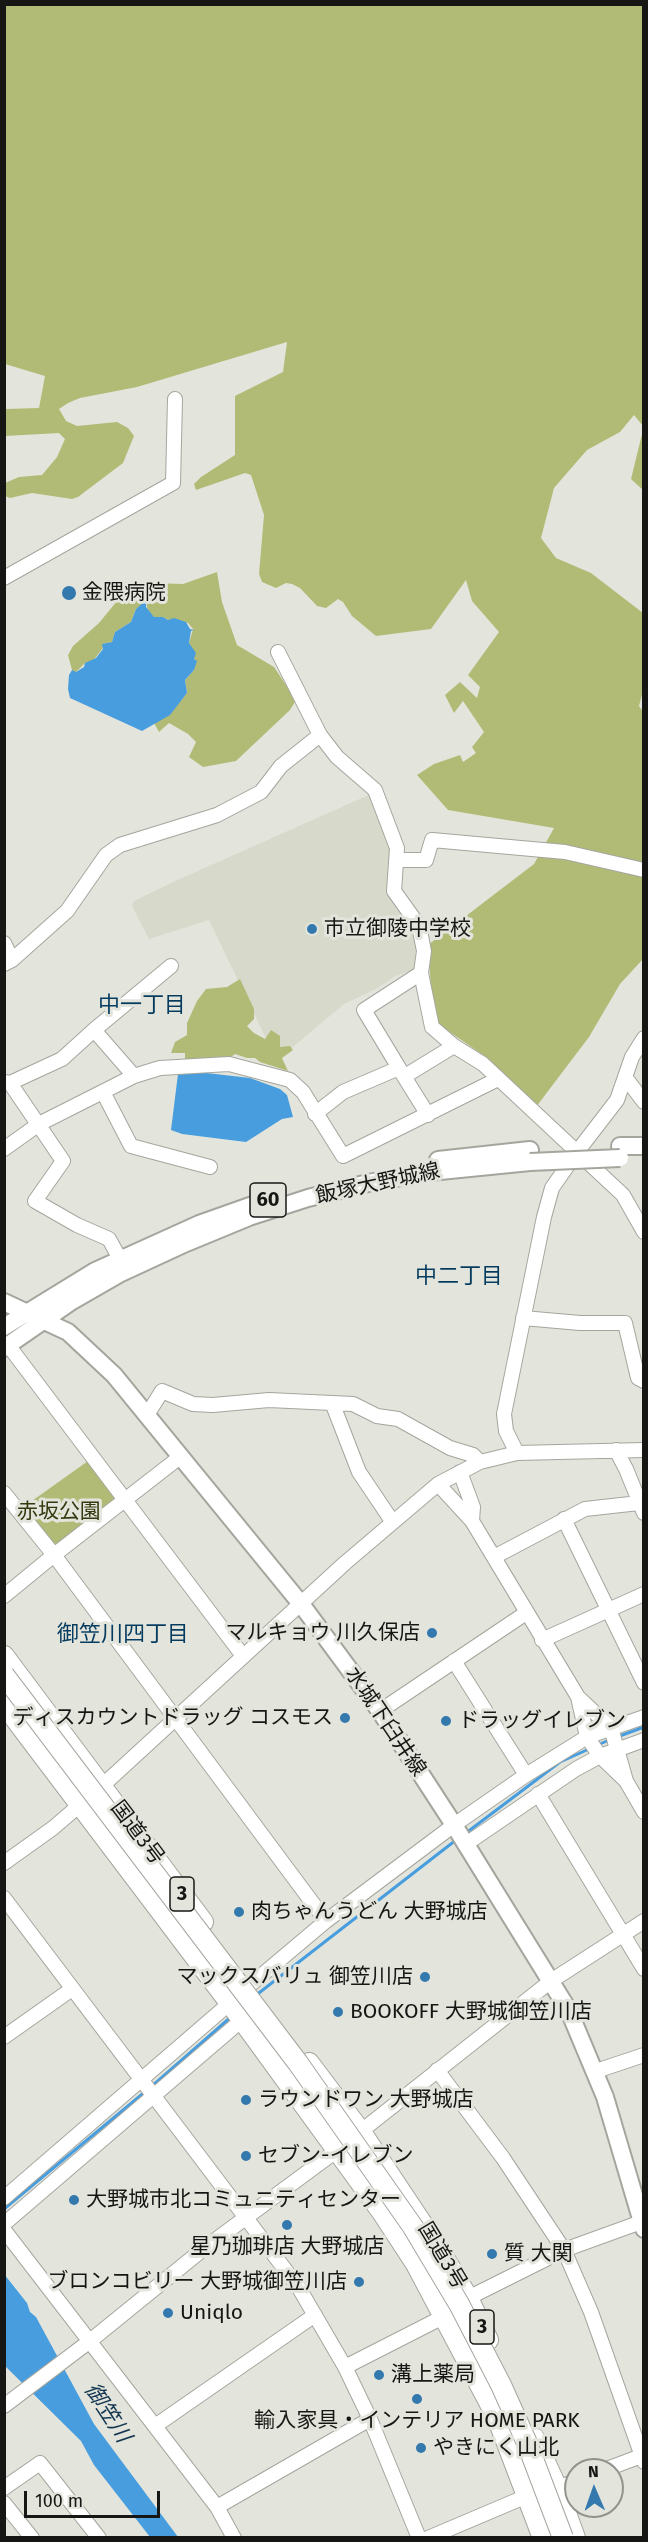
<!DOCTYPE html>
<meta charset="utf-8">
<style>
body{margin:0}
#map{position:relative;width:648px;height:2542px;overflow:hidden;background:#e3e5dc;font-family:"Fira Sans",sans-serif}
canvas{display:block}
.frame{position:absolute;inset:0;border:6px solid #161714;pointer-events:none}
.north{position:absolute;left:564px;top:2458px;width:60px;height:60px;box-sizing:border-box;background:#e3e5dc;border:2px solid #91938c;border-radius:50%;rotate:358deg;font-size:16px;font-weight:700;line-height:24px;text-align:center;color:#161714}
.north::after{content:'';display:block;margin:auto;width:21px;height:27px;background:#3379ae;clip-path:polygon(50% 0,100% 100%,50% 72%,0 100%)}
.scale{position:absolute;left:24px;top:2491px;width:136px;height:27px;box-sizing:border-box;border:3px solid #161714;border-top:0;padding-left:8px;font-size:18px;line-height:21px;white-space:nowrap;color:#161714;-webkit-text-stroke:4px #e3e5dc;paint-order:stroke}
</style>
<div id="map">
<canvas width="648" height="2542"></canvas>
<div class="frame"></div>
<div class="north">N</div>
<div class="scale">100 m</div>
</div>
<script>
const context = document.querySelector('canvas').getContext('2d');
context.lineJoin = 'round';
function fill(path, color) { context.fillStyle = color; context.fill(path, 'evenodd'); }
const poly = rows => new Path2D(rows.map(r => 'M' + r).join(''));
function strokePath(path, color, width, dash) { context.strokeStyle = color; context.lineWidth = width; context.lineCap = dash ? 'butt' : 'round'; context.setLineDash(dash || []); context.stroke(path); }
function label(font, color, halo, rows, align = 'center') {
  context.font = font + ' "Fira Sans","Noto Sans JP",sans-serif'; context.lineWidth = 6; context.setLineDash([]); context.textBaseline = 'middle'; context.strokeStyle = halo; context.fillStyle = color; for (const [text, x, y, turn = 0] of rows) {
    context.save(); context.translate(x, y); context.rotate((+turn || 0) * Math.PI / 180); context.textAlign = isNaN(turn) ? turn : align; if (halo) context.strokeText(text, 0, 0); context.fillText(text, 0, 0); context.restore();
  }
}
fill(poly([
 [371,794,391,849,390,891,416,941,415,969,395,976,378,988,344,1004,282,1056,272,1051,209,920,149,939,132,906,134,901,171,883]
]), '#d7d9ca');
fill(poly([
 [5,5,643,5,643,426,634,415,620,432,587,450,554,488,541,538,556,558,591,573,643,613,644,687,639,706,644,713,643,959,620,984,589,1037,536,1107,506,1080,486,1057,438,1024,431,988,428,945,534,864,554,828,448,810,417,775,434,764,460,755,463,762,476,753,472,747,484,732,463,701,454,713,445,695,460,682,477,698,480,687,468,675,499,632,472,601,466,580,431,629,376,636,352,616,343,602,338,599,326,608,317,606,300,588,292,584,286,583,276,588,262,582,259,574,264,515,251,475,245,473,196,490,194,484,201,477,235,455,235,396,283,372,287,342,137,387,80,398,68,403,59,409,66,421,77,426,117,422,128,428,134,436,123,463,78,497,72,499,32,493,10,498,5,496,5,483,19,477,42,475,57,457,65,439,59,433,5,436,5,409,39,408,45,376,5,364],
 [643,430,643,490,631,479],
 [217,572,222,602,237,645,274,667,296,700,290,710,236,761,203,767,189,757,196,742,188,734,169,723,159,732,154,723,172,711,187,693,185,680,194,670,195,661,189,643,193,629,188,623,176,619,168,620,163,617,154,617,148,611,146,602,136,609,131,622,115,632,112,642,103,644,103,648,92,662,85,663,75,673,72,670,68,655,73,646,99,623,117,601,124,582,183,584],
 [240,979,254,1009,254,1019,247,1026,254,1033,265,1039,271,1030,280,1036,280,1047,290,1046,293,1050,282,1058,288,1071,260,1062,255,1058,247,1058,235,1054,228,1059,185,1062,185,1053,171,1053,175,1042,187,1035,187,1023,197,1001,206,989,227,987],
 [88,1461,116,1495,116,1503,58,1544,49,1543,22,1508]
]), '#b2bb76');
fill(poly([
 [146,600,146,607,154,617,163,617,168,620,174,618,186,622,190,629,194,630,191,631,189,643,196,653,194,659,197,661,194,670,185,680,187,693,170,715,142,731,70,698,68,689,69,675,72,670,76,672,84,667,85,663,96,658,103,649,102,644,112,642,115,632,131,622,136,609],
 [189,1071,250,1078,280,1089,287,1095,293,1117,282,1119,246,1142,182,1134,171,1130,178,1074],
 [4,2274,27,2303,30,2312,36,2317,94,2424,178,2537,150,2537,94,2465,81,2441,5,2366]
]), '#489dde');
strokePath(poly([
 [617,1737,644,1727],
 [598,1745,611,1739],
 [466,1833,560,1762,589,1749],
 [255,1996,456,1840],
 [151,2087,232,2016],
 [4,2209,146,2091]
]), '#489dde', 3);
const minor = poly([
 [4,578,173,483,175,399],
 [278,652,320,735,337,757,375,790,397,848,394,891,419,926,424,951,421,973,432,1027,454,1046,483,1064,623,1195,644,1232],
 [396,860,426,860,432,840,565,852,644,870],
 [4,943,12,960],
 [4,964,12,960,67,911,106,855,120,845,217,815,261,792,281,766,320,735],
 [94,1030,171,966],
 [400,1070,428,1115],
 [405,1076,454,1046],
 [625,1077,644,1102],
 [4,1082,10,1083,62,1059,94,1030,134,1076],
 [10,1083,63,1161,35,1201,77,1225,109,1239,120,1259],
 [103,1092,131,1146,210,1167],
 [315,1114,343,1092,399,1068,364,1010,421,973],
 [4,1149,39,1124,134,1076,160,1068,229,1064,290,1080,303,1092,343,1156,498,1079],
 [523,1318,580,1323,625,1323,638,1378,644,1381],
 [8,1345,243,1656],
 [333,1405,359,1472,392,1521],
 [147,1415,162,1391,193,1404,213,1405,269,1400,353,1404,377,1416,398,1419,450,1448,473,1455,480,1462],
 [616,1450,626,1469,644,1513],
 [517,1453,506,1431,504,1414,544,1217,552,1188,577,1152,617,1100,632,1057,644,1038],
 [460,1472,473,1507,472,1521],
 [438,1484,472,1521,578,1697,611,1728,626,1781,644,1812],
 [4,1493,54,1555,326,1921],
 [564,1519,644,1683],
 [494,1557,585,1509,639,1503],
 [4,1596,54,1555,180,1457],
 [542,1640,644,1594],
 [454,1661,526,1775],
 [578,1697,587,1737,600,1756,626,1781],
 [380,1711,526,1613],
 [538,1794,644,1969],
 [466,1844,576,1769,600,1756,644,1740],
 [4,1863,53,1828,102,1786,345,1563,438,1484,480,1462,517,1453,644,1450],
 [4,1898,299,2288,345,2367,370,2419,419,2538],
 [250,1985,326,1921,454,1825,526,1775,587,1737,644,1717],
 [4,2037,72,1989],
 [437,2070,503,2158,564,2250,591,2312,644,2462],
 [596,2071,644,2055],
 [4,2198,230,2003],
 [4,2224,242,2020],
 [4,2230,217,2507,234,2538],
 [468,2298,564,2250,644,2221],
 [345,2367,445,2316],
 [4,2406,90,2341,202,2250,336,2151,551,1981,644,1921],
 [155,2426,315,2315],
 [604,2470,644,2455],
 [4,2488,40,2463,99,2538],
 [557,2488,576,2481],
 [4,2503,32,2538],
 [217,2507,370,2419],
 [428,2538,527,2496]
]);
const major = poly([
 [620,1146,644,1146],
 [438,1160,530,1150],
 [4,1302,68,1332,114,1375,301,1604,380,1711,454,1825,569,2011,605,2097,644,2229],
 [4,1327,95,1271,199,1224,264,1201],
 [4,1348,72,1301,119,1274,186,1243,249,1217,308,1198,368,1183,430,1172,530,1162]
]);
const highway = poly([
 [4,1656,203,1922],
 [4,1704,230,2003,382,2212,416,2264,497,2417,543,2538],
 [309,2063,361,2132,439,2249,468,2298,488,2340],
 [534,2438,557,2488,575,2538]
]);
strokePath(minor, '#a4a69e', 16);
strokePath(major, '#a4a69e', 20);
strokePath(highway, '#a4a69e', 22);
strokePath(minor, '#fff', 14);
strokePath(major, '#fff', 16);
strokePath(highway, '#fff', 20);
const majorBridge = poly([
 [530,1162,620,1158]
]);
const highwayBridge = poly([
 [4,1675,298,2063,413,2227,459,2304,501,2385,527,2443,563,2538]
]);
strokePath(majorBridge, '#a4a69e', 20, []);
strokePath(highwayBridge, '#a4a69e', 22, []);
strokePath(majorBridge, '#fff', 16);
strokePath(highwayBridge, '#fff', 20);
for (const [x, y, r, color] of [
 [69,593,8,"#3379ae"],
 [312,929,6,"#3379ae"],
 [432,1633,6,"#3379ae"],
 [345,1718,6,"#3379ae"],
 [446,1721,6,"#3379ae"],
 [239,1912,6,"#3379ae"],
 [425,1977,6,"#3379ae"],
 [338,2012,6,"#3379ae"],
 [246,2100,6,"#3379ae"],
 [246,2156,6,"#3379ae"],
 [74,2200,6,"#3379ae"],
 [287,2225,6,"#3379ae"],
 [492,2254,6,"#3379ae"],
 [359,2282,6,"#3379ae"],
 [168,2313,6,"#3379ae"],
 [379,2375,6,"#3379ae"],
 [417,2399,6,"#3379ae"],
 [421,2448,6,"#3379ae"]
]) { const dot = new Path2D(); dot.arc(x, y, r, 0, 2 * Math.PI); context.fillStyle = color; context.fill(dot); strokePath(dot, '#e3e5dc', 2); }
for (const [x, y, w] of [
 [268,1200,36],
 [182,1894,24],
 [482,2327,24]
]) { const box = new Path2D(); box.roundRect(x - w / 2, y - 17, w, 34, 4.5); context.fillStyle = '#e3e5dc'; context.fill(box); strokePath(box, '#161714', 1.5); }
label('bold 20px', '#161714', null, [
 ["60",268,1200],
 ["3",182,1894],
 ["3",482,2327]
]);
label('21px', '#161714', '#e3e5dc', [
 ["金隈病院",82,593],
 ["市立御陵中学校",324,929],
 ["マルキョウ 川久保店",420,1633,"right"],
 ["ディスカウントドラッグ コスモス",333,1718,"right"],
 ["ドラッグイレブン",458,1721],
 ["肉ちゃんうどん 大野城店",251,1912],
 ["マックスバリュ 御笠川店",413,1977,"right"],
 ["BOOKOFF 大野城御笠川店",350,2012],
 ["ラウンドワン 大野城店",258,2100],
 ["セブン-イレブン",258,2156],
 ["大野城市北コミュニティセンター",86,2200],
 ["星乃珈琲店 大野城店",287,2247,"center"],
 ["質 大関",504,2254],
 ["ブロンコビリー 大野城御笠川店",347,2282,"right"],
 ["Uniqlo",180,2313],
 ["溝上薬局",391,2375],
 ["輸入家具・インテリア HOME PARK",417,2421,"center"],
 ["やきにく山北",433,2448]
], 'left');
label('21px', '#161714', '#e3e5dc', [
 ["飯塚大野城線",378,1184,-12],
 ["水城下臼井線",385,1722,56],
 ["国道3号",137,1833,53],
 ["国道3号",442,2256,59]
]);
label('21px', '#35390f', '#e3e5dc', [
 ["赤坂公園",59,1512]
]);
label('22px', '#053b5e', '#e3e5dc', [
 ["中一丁目",142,1006],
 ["中二丁目",459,1277],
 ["御笠川四丁目",123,1635]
]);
label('italic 22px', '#133651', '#e3e5dc', [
 ["御笠川",107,2413,57]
]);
</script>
